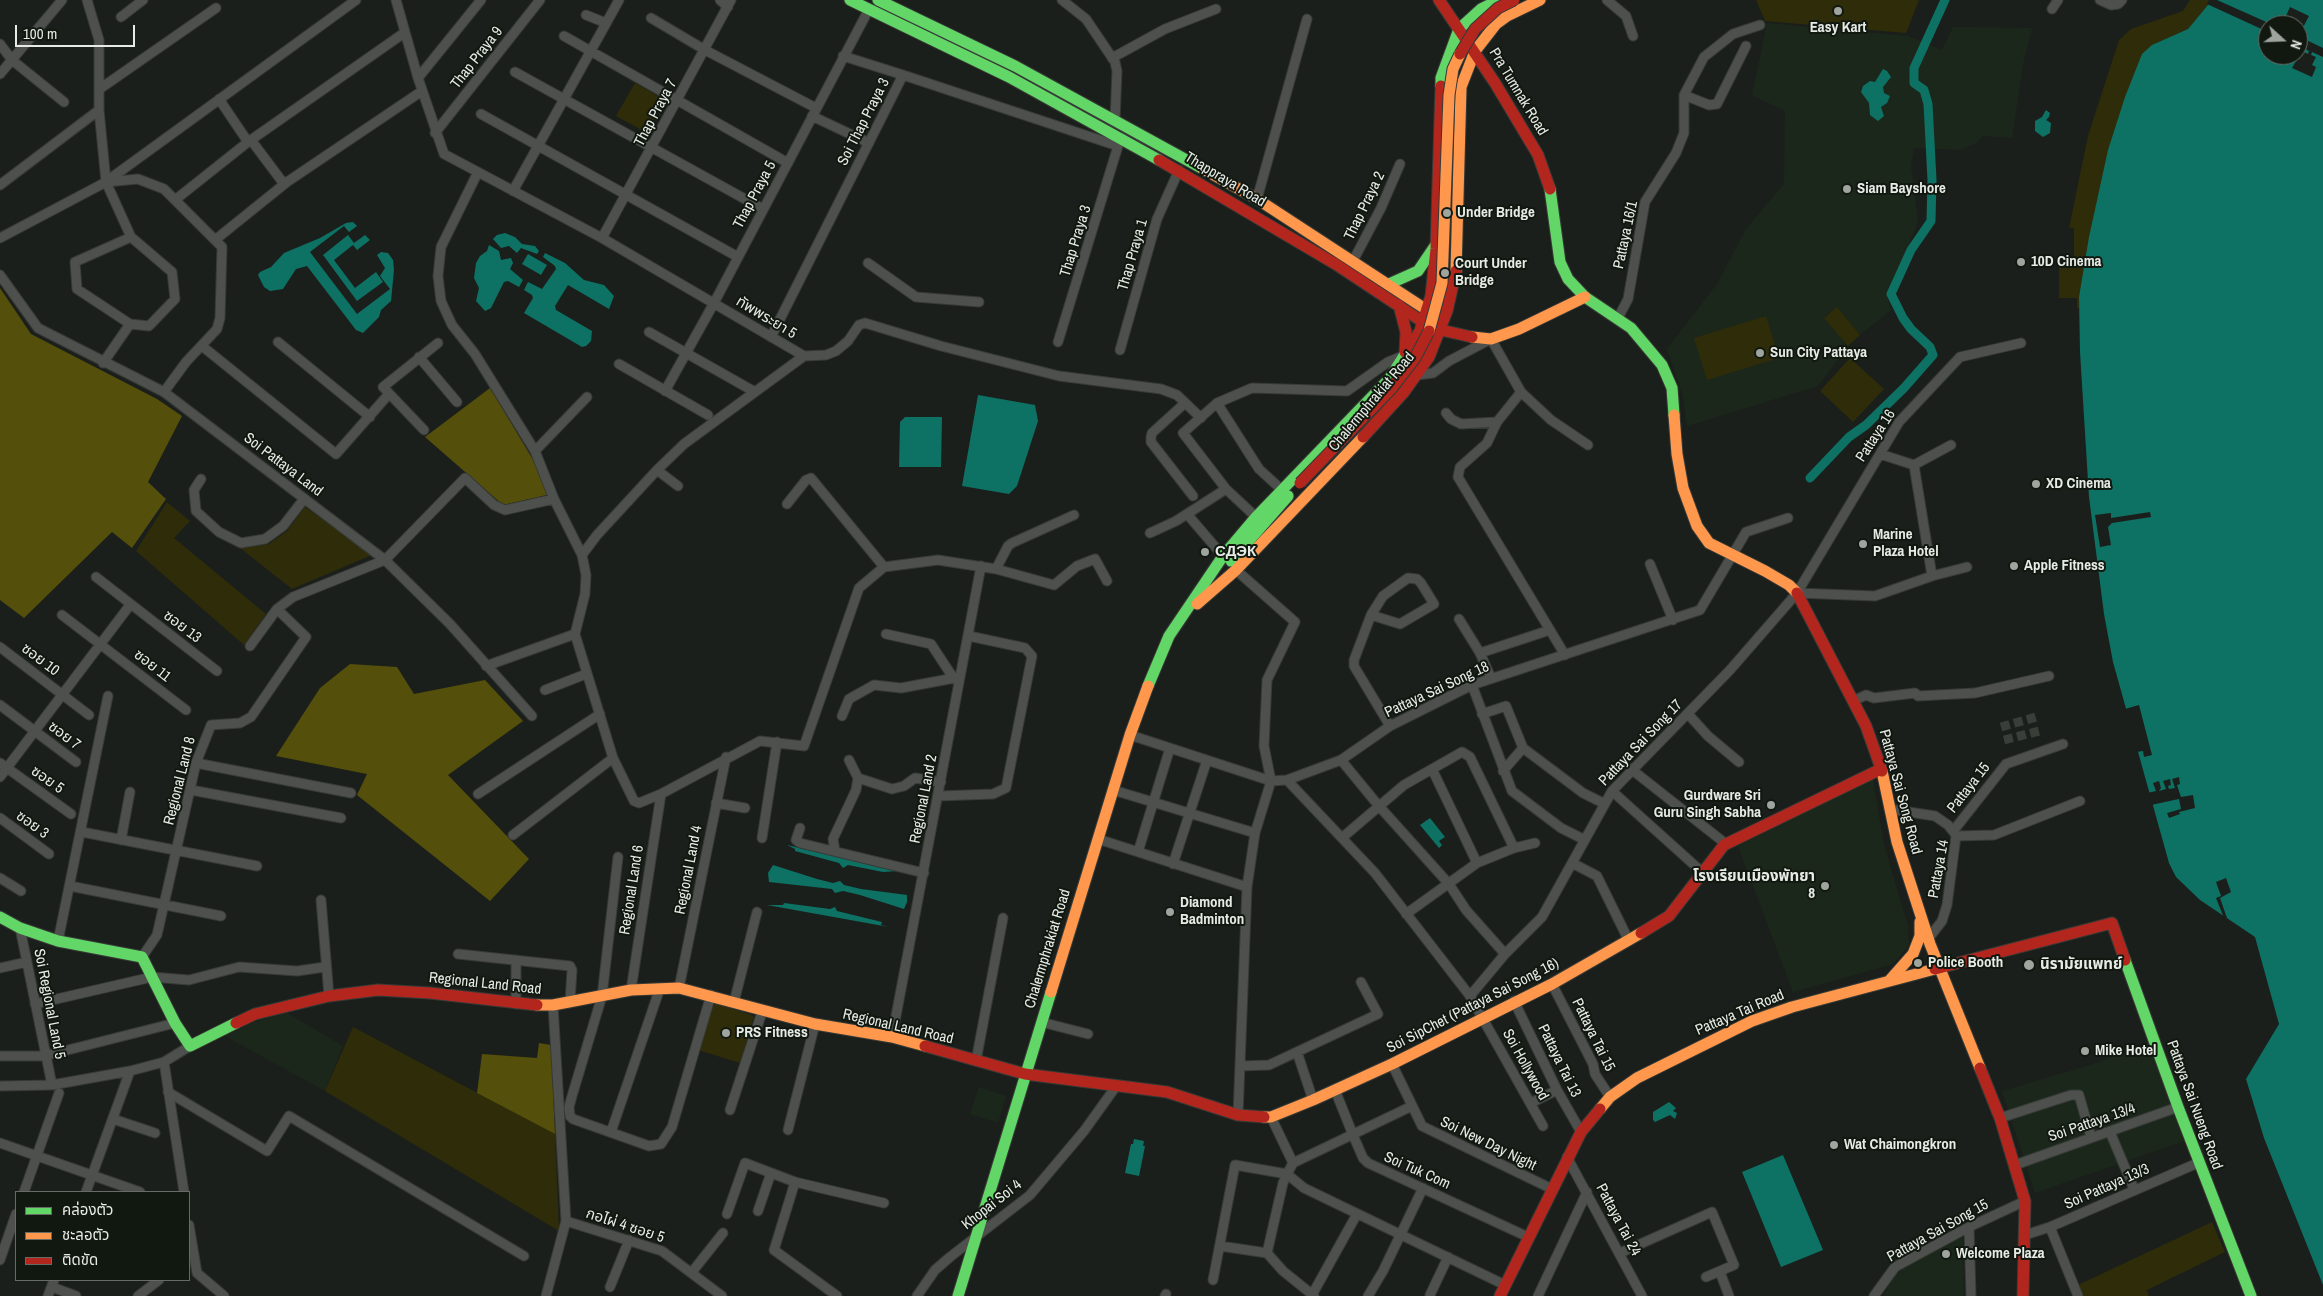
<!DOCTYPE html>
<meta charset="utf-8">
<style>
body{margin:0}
#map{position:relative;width:2323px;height:1296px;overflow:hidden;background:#1b1f1b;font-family:"Archivo Narrow","Noto Sans Thai",sans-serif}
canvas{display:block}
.legend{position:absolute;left:15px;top:1191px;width:175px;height:90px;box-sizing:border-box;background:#111810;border:1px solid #666c65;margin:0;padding:6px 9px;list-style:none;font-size:15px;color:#e6ebe5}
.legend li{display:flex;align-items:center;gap:10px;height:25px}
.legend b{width:25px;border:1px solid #666c65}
.north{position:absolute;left:2258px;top:15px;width:50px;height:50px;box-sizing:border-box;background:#111810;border:1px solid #666c65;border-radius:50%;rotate:110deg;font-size:14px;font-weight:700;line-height:20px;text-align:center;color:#e6ebe5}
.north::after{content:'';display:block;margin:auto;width:18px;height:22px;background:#9fa49e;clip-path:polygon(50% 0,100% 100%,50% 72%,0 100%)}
.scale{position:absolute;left:15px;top:25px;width:120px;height:22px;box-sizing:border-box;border:2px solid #e6ebe5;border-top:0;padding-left:6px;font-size:15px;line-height:18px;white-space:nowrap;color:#e6ebe5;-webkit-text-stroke:4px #111810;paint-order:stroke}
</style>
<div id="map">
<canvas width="2323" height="1296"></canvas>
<ul class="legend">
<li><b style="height:6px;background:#63d668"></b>คล่องตัว</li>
<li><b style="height:6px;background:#ff974d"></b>ชะลอตัว</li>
<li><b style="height:6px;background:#b3261e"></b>ติดขัด</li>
</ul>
<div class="north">N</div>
<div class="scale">100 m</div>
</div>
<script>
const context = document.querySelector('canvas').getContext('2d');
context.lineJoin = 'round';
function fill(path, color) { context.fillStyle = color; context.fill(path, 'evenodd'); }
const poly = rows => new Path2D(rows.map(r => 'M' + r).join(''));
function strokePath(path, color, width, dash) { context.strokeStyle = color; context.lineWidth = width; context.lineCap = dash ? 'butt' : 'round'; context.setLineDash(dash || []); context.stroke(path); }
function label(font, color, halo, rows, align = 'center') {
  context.font = font + ' "Archivo Narrow","Noto Sans Thai",sans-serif'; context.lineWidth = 4; context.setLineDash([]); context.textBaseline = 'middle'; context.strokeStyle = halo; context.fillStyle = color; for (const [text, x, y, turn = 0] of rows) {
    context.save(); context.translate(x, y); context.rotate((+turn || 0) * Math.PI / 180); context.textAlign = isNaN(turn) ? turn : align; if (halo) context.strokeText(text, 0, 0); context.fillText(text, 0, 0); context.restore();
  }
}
fill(poly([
 [1767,23,1908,36,1942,50,1953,27,2032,28,2023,64,2012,138,1982,136,1978,142,1961,150,1914,148,1911,166,1918,223,1887,295,1891,310,1860,335,1837,307,1824,317,1848,346,1818,386,1687,426,1682,393,1667,349,1717,284,1746,229,1784,184,1785,111,1752,95],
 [1873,779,1884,845,1908,926,1909,945,1893,964,1793,992,1738,846],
 [287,1013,343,1046,325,1091,225,1036,257,1021],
 [2148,1044,2184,1141,2035,1193,2002,1091,2094,1064],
 [979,1087,1006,1096,998,1123,970,1114],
 [1963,1236,1964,1296,1883,1296,1896,1272]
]), '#1c271b');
fill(poly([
 [1756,0,1919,0,1906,33,1765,21],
 [2190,0,2212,0,2188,29,2155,44,2079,297,2079,308,2077,308,2077,298,2059,298,2059,264,2074,263,2074,228,2069,228,2088,136,2119,40,2131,29,2183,11],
 [635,83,665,100,647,133,616,116],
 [1837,307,1860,335,1848,346,1824,318],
 [1766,316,1779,358,1707,380,1694,338],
 [1850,358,1884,389,1853,422,1820,391],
 [167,502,190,521,174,538,266,614,244,645,136,551],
 [305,507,372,555,292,589,240,548,269,544,287,531],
 [712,1002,754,1016,740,1063,698,1050],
 [353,1027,555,1134,559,1231,325,1091],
 [2212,1222,2225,1252,2147,1290,2149,1296,2082,1296,2078,1285]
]), '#2f2c09');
fill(poly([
 [0,288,31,334,157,399,182,416,148,482,166,499,132,548,112,532,24,618,0,600],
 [490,388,535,463,547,495,503,505,425,437],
 [350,664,397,667,414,694,485,680,523,721,448,775,529,859,490,901,357,795,367,774,276,756,320,688],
 [539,1043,551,1045,555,1134,477,1093,482,1054,537,1058]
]), '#544f0a');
fill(poly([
 [2212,0,2323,0,2323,1285,2264,1138,2246,1079,2279,1024,2255,937,2200,900,2176,877,2169,863,2113,662,2104,614,2089,497,2080,352,2079,297,2089,237,2108,150,2125,97,2142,54,2152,45,2188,29],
 [2268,25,2298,25,2298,55,2268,55],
 [1883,69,1887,71,1891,77,1883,87,1884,93,1890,96,1887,103,1881,107,1884,116,1878,121,1870,115,1869,103,1861,92,1863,86,1870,81,1875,82],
 [2046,110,2050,113,2049,117,2046,120,2051,123,2050,133,2043,137,2035,131,2035,121,2042,117],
 [353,222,357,226,349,232,344,226,310,252,357,314,390,289,380,276,385,268,377,255,381,252,388,253,393,260,394,270,391,301,381,310,379,317,363,333,356,330,307,266,296,269,283,289,270,291,264,287,258,275,260,272,271,267,284,253,320,238,346,223],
 [505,233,515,237,522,244,535,246,539,251,537,254,521,248,517,253,509,246,501,248,493,239,497,235],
 [348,235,354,243,365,235,370,240,357,250,353,245,334,260,355,288,376,272,383,282,357,301,323,255],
 [489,245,499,251,501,260,511,258,513,263,510,269,523,280,519,287,508,281,504,282,491,308,485,311,476,301,479,288,474,278,476,263,480,256,487,251],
 [545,253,565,263,584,280,604,285,614,296,609,309,568,285,555,306,556,310,592,331,591,341,586,346,582,347,524,313,533,298,532,295,524,290,528,282,542,289,556,269,555,266,543,257],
 [528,254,547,265,541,275,522,264],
 [978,395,1035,405,1038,421,1017,486,1009,494,962,486],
 [905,417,942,417,941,467,899,467,900,422],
 [1430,818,1445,837,1439,841,1442,845,1439,848,1420,825],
 [787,845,898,871,883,872,848,865,843,868,839,863,795,851,795,849],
 [773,865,817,879,833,883,840,881,844,885,861,889,907,895,907,902,904,909,860,895,843,891,835,893,832,889,769,882,768,873],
 [784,903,830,909,835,907,837,911,882,922,881,925,889,927,767,905,783,905],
 [1669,1102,1676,1108,1673,1111,1677,1113,1675,1119,1670,1115,1655,1122,1653,1120,1653,1112],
 [1134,1139,1144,1141,1143,1146,1145,1146,1139,1176,1125,1173,1131,1144,1133,1144],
 [1783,1155,1823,1250,1781,1267,1742,1172]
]), '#0d7164');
fill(poly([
 [2209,0,2217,0,2273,25,2268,25,2268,32,2207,4],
 [2290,7,2309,16,2300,33,2298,25,2287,25,2290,18,2286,16],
 [2298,36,2323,48,2323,57,2312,52,2311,55,2316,57,2312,65,2316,67,2312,77,2292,68,2302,51,2308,54,2309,51,2298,45],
 [2150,512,2151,517,2112,523,2108,527,2111,545,2100,547,2095,515,2111,513,2111,518],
 [2139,705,2152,755,2144,757,2143,751,2136,752,2125,709],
 [2179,777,2180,784,2177,785,2181,797,2193,795,2195,808,2179,812,2180,814,2169,818,2167,813,2181,809,2179,799,2151,805,2147,793,2156,791,2153,783,2159,781,2161,788,2159,791,2166,789,2163,781,2170,779,2171,785,2168,786,2169,789,2175,788,2172,779],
 [2226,878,2231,892,2220,898,2228,921,2225,922,2221,919,2224,918,2216,898,2221,896,2216,882]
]), '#1b1f1b');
strokePath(poly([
 [1810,478,1849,437,1866,425,1904,388,1933,355,1930,347,1911,329,1903,318,1891,294,1911,250,1931,221,1932,180,1928,104,1924,90,1914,83,1914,68,1945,0]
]), '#0d7164', 9);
strokePath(poly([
 [2001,727,2036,717],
 [2004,740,2039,731]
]), '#393e39', 9, [9, 4.5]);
const street = poly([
 [87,0,99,40,99,110,106,182,131,237],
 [396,0,418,78,444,154,602,238,804,356],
 [720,0,728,7],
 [1062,0,1086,19,1115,62,1117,71,1115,120],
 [1607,0,1626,16,1633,36],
 [2100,0,2111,5,2118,4,2122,0],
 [2052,9,2058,0],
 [586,15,606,23],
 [121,17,143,0],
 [651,18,705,50,816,108],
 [564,36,788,163],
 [0,44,12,60,64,102],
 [843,56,903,75],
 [1112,58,1165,29,1216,9],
 [515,72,763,209],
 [0,74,62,0],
 [418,78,481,0],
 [101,88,216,8],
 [1684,95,1709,105,1717,104,1746,46],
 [219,99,248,142],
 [481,114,738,257],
 [812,116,869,143],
 [435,133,540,0],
 [251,140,284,184],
 [478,172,441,247,438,276,441,301,452,325,475,354,535,451,554,499,582,555,586,575,585,594,575,634,613,758,634,801,639,803,661,794,760,741,804,746,859,588,884,567,938,560,996,569,1054,585,1077,566,1095,559,1107,581],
 [107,181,356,0],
 [0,185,99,110],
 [513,191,619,0],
 [1257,199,1307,19],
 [175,200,248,142,404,33],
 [131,237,172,272,175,299,149,326,130,324,77,289,75,262,131,237],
 [0,238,106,182,138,179,164,189,222,247,220,318,217,329,186,362,164,392],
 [602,238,731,0],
 [215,240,287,182,422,91],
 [1353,261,1381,208,1400,164],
 [868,263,916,297,979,302],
 [0,275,38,328,164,392,385,560,450,624,532,716],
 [1618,318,1628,299,1645,202,1676,153,1684,133,1684,95,1704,57,1733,34,1760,25],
 [649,332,755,392],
 [771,337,903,75,1118,146,1122,138],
 [278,342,370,417],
 [1058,342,1118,146],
 [202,346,336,454,388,395],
 [1120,350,1157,219,1179,170],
 [419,357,457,402],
 [103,363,130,324],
 [619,364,708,415],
 [1417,375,1433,373,1449,361,1491,339,1521,392,1497,422,1487,443,1460,467,1458,477,1565,655],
 [665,391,714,303,868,11],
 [1521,392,1551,420,1588,445],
 [1185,403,1152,433,1151,437,1151,442,1193,496],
 [1217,403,1259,469,1282,490],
 [1446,413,1451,419,1461,424,1497,422],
 [424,430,383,387,438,343],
 [535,451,587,397],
 [1880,454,1914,465,1932,576],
 [1914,465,1951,445],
 [657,470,678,486],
 [201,479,194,490,196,511,219,532,241,543,265,539,283,526,304,499],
 [787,504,806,480,811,478,884,567],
 [1187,514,1223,556],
 [1256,517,1226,489,1183,433,1217,403,1252,388,1347,391,1388,362,1405,355],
 [1150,533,1176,521,1226,489],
 [582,555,597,535,657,470,684,444,804,356,826,355,836,351,848,341,859,325,865,323,941,346,1059,376,1161,389,1177,395,1201,418],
 [1650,564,1673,620],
 [996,569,1008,546,1012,543,1074,515],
 [1236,570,1295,622,1267,680,1264,746,1271,781,1255,833,1247,887,1238,1115],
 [96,577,217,671],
 [1797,593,1875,596,1932,576,1967,567],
 [62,615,186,710],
 [1371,615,1400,624,1434,604,1421,583,1417,579,1408,578,1383,596,1371,615,1354,660,1354,666,1390,726],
 [1459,619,1480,653,1491,678],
 [886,634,931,644,954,679],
 [250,646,277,609,293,597,385,560,465,478,494,505,505,510,554,499],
 [0,647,89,715],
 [1480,653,1550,630],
 [486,666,575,634],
 [1472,685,1512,791,1561,828,1585,840],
 [545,690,586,674],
 [1853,701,1866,695,1874,698,1915,693,1918,696,1975,693,2049,676],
 [0,705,76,762],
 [1482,714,1506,706,1523,748],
 [1688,714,1708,736,1739,762],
 [842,716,849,699,874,685,901,688,960,677],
 [1130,735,1271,781,1287,780,1341,760,1390,726,1472,685,1700,610,1746,532,1788,518],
 [1523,748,1583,793,1603,803],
 [1341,760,1378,805,1449,884,1466,910,1505,954],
 [0,763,71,814],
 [196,763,351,793],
 [1432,769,1477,863],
 [1631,769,1726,844],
 [1503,771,1523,748],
 [0,777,130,605],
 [858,778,892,789,904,786,915,778,941,782],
 [1287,780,1375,873,1470,996,1543,1126],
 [191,790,341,818],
 [1113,790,1255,833],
 [1612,791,1702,872],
 [478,794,600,714],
 [939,796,993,794,1006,788,1032,656,1025,648,969,636],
 [716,803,745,808],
 [1889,809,1935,816,1948,825,1956,835],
 [0,818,49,854],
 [800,828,796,840,800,843,924,873],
 [1954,830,2006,764,2063,744],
 [82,832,257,866],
 [513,835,613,758],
 [1956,836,1994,835,2080,801],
 [1343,837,1404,785,1462,752,1470,757,1514,848],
 [762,838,777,742],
 [1098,839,1247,887],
 [121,840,130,792],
 [835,851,833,839,856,790,858,778,849,760],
 [1138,852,1170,748],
 [618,857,602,996,572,1096,569,1107,570,1116,573,1119,649,1146,661,1144,672,1127,711,995],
 [1173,864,1207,760],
 [1574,864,1597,876,1629,941],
 [0,878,21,891],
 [70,886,221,916],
 [321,900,329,996],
 [1406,914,1477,863,1514,848,1535,843],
 [20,928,52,1085],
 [1928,939,1942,921,1947,905,1956,836],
 [58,941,108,696],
 [458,954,570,966,572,970,570,1003],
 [142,957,157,935,196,763,211,725,240,723,251,717,306,637,277,609],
 [0,968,27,962],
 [1552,984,1593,1064,1595,1074,1610,1097],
 [679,988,726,757],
 [631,990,661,794],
 [1470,996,1505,954,1542,917,1612,791,1730,670,1797,593,1899,422,1960,357,2021,343],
 [1514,1001,1557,1090,1581,1132],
 [734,1002,757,912],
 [35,1004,152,977,189,980,239,967,297,971,325,967],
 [516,1004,516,960],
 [1041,1022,1088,1034],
 [892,1037,981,566],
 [1297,1052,1313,1100],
 [0,1056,44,1056,175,1023],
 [976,1061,1003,918],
 [164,1062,184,1192],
 [1392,1064,1422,1126,1552,1189],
 [1240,1066,1269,1065,1378,1014,1361,982],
 [0,1086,52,1085,130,1071,164,1062,190,1046],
 [1335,1090,1353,1135,1363,1158,1368,1163,1528,1237],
 [168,1092,267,1151,289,1116,524,1256],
 [1531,1103,1557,1090],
 [730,1110,762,1012],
 [1271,1117,1293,1163,1287,1174,1304,1188,1505,1285],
 [2000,1118,2071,1095,2079,1095,2091,1137],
 [113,1119,155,1133],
 [788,1130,815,1024],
 [611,1132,660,988],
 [2110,1132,2134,1189],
 [0,1143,140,1192],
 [1567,1157,1642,1296],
 [1293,1163,1412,1106],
 [2015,1165,2178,1107],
 [24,1192,59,1093],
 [86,1192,130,1071],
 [758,1211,771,1173],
 [727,1214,745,1163,795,1182],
 [566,1221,662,1251,722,1296],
 [189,1225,197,1273,224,1296],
 [1969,1227,1971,1296],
 [2050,1227,2078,1296],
 [2025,1235,2050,1227,2200,1162],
 [1220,1246,1267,1253,1283,1271,1314,1296],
 [1620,1253,1712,1212,1734,1265,1706,1277],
 [0,1260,16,1214],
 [692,1272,723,1233],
 [1720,1272,1729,1296],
 [1213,1280,1235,1165,1287,1174,1283,1183,1267,1253],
 [52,1287,76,1296],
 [610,1287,629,1240],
 [1312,1295,1357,1214],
 [1430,1295,1448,1257],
 [48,1296,54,1280],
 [138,1296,159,1280],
 [546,1296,566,1221,553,1005],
 [837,1296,774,1250,795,1182,884,1203],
 [917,1296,935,1270,950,1257,1030,1195,1084,1131,1117,1085],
 [1165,1296,1166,1294],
 [1368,1296,1383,1271,1423,1188],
 [1538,1296,1587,1192],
 [1874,1296,1895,1267,1969,1227,2025,1201]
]);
const fast = poly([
 [850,0,1009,77,1159,160],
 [878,0,1015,66,1203,169],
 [1441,86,1441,78,1459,29,1481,9,1499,0],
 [1550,189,1560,262,1568,279,1585,297,1631,328,1662,365,1672,388,1674,415],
 [1389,284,1418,271,1435,246],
 [1231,561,1288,496],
 [1148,686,1169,636,1223,556,1256,517,1390,378,1409,348],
 [0,917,20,928,58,941,142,957,175,1023,190,1046,236,1023],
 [2125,960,2178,1107,2251,1296],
 [958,1296,1051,992]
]);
const slow = poly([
 [1203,169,1257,199,1433,314],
 [1456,271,1461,87,1475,51,1496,24,1507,16,1540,0],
 [1472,337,1491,339,1519,329,1585,297],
 [1674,415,1677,454,1683,488,1697,526,1709,543,1765,571,1789,585,1797,593],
 [1197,604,1236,570,1363,437],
 [1882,771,1897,842,1930,944,1980,1068],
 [1890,980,1913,954,1920,936,1920,922],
 [1051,992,1130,735,1148,686],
 [537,1005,553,1005,631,990,679,988,815,1024,892,1037,925,1046],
 [1600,1109,1610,1097,1637,1078,1752,1021,1792,1007,1935,969],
 [1264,1117,1271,1117,1313,1100,1392,1064,1552,984,1641,933]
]);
const jam = poly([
 [1439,0,1495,83,1538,155,1550,189],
 [1159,160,1337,265,1423,322,1441,330,1472,337],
 [1399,305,1406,332,1405,352],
 [1409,348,1420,331,1431,296,1436,249,1441,86],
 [1363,437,1404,392,1429,357,1447,311,1456,271],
 [1797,593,1866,726,1882,771],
 [1641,933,1669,916,1724,845,1881,769],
 [1935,969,2112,923,2125,960],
 [236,1023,255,1014,329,996,378,990,430,993,537,1005],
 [925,1046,1025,1074,1167,1092,1238,1115,1264,1117],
 [1980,1068,2000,1118,2025,1201,2023,1296],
 [1500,1296,1581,1132,1600,1109]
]);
strokePath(street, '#373a36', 11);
strokePath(fast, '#373a36', 13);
strokePath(slow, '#373a36', 13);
strokePath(jam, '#373a36', 13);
strokePath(street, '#4d504c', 9);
strokePath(fast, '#63d668', 11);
strokePath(slow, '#ff974d', 11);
strokePath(jam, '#b3261e', 11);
const slowBridge = poly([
 [1429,331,1442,283,1449,95,1453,69,1460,54]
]);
const jamBridge = poly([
 [1460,54,1475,29,1498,8,1514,0],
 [1300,483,1391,389,1415,358,1429,331]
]);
strokePath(slowBridge, '#373a36', 13, []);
strokePath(jamBridge, '#373a36', 13, []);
strokePath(slowBridge, '#ff974d', 11);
strokePath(jamBridge, '#b3261e', 11);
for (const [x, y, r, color] of [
 [1838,11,5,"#9fa49e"],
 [1847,189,5,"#9fa49e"],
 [1447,213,5,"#9fa49e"],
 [2021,262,5,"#9fa49e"],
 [1445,273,5,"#9fa49e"],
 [1760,353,5,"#9fa49e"],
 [2036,484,5,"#9fa49e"],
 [1863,544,5,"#9fa49e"],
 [1205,552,5,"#9fa49e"],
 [2014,566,5,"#9fa49e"],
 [1771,805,5,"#9fa49e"],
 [1825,886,5,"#9fa49e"],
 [1170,912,5,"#9fa49e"],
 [1918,963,5,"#9fa49e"],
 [2029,965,6,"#9fa49e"],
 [726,1033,5,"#9fa49e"],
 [2085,1051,5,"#9fa49e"],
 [1834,1145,5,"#9fa49e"],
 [1946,1254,5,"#9fa49e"]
]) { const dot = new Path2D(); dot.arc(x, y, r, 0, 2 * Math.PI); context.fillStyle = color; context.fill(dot); strokePath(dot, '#111810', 2); }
label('bold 15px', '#e6ebe5', '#111810', [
 ["Easy Kart",1838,28,"center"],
 ["Siam Bayshore",1857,189],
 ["Under Bridge",1457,213],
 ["10D Cinema",2031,262],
 ["Court Under",1455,264],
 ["Bridge",1455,281],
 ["Sun City Pattaya",1770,353],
 ["XD Cinema",2046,484],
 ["Marine",1873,535],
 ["Plaza Hotel",1873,552],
 ["СДЭК",1215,552],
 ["Apple Fitness",2024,566],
 ["Gurdware Sri",1761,796,"right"],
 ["Guru Singh Sabha",1761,813,"right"],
 ["โรงเรียนเมืองพัทยา",1815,877,"right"],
 ["8",1815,894,"right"],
 ["Diamond",1180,903],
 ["Badminton",1180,920],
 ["Police Booth",1928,963],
 ["นิรามัยแพทย์",2040,965],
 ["PRS Fitness",736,1033],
 ["Mike Hotel",2095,1051],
 ["Wat Chaimongkron",1844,1145],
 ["Welcome Plaza",1956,1254]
], 'left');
label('15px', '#e6ebe5', '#111810', [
 ["Thap Praya 9",477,58,-52],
 ["Pra Tumnak Road",1518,92,59],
 ["Thap Praya 7",656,113,-62],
 ["Soi Thap Praya 3",864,122,-63],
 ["Thappraya Road",1225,180,31],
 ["Thap Praya 5",755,195,-62],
 ["Thap Praya 2",1365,206,-64],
 ["Pattaya 16/1",1626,235,-78],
 ["Thap Praya 3",1076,241,-73],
 ["Thap Praya 1",1133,255,-74],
 ["ทัพพระยา 5",766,318,31],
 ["Chalermphrakiat Road",1372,402,-50],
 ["Pattaya 16",1876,436,-57],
 ["Soi Pattaya Land",283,465,37],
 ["ซอย 13",182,627,37],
 ["ซอย 10",40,660,37],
 ["ซอย 11",152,666,38],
 ["Pattaya Sai Song 18",1437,690,-25],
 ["ซอย 7",64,736,37],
 ["Pattaya Sai Song 17",1641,743,-46],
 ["ซอย 5",47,780,35],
 ["Regional Land 8",180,781,-76],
 ["Pattaya 15",1969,788,-52],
 ["Pattaya Sai Song Road",1900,792,75],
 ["Regional Land 2",924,799,-79],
 ["ซอย 3",32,825,36],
 ["Pattaya 14",1939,869,-80],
 ["Regional Land 4",689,870,-79],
 ["Regional Land 6",632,890,-81],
 ["Chalermphrakiat Road",1048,949,-73],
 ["Regional Land Road",485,984,6],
 ["Soi Regional Land 5",49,1004,79],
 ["Soi SipChet (Pattaya Sai Song 16)",1473,1006,-27],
 ["Pattaya Tai Road",1740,1013,-23],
 ["Regional Land Road",898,1027,13],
 ["Pattaya Tai 15",1593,1035,64],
 ["Pattaya Tai 13",1559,1061,64],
 ["Soi Hollywood",1525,1065,61],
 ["Pattaya Sai Nueng Road",2194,1105,70],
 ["Soi Pattaya 13/4",2092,1123,-19],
 ["Soi New Day Night",1488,1144,26],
 ["Soi Tuk Com",1417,1171,24],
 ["Soi Pattaya 13/3",2107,1187,-24],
 ["Khopai Soi 4",992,1205,-38],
 ["Pattaya Tai 24",1618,1220,62],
 ["กอไผ่ 4 ซอย 5",625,1226,18],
 ["Pattaya Sai Song 15",1938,1231,-29]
]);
</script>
